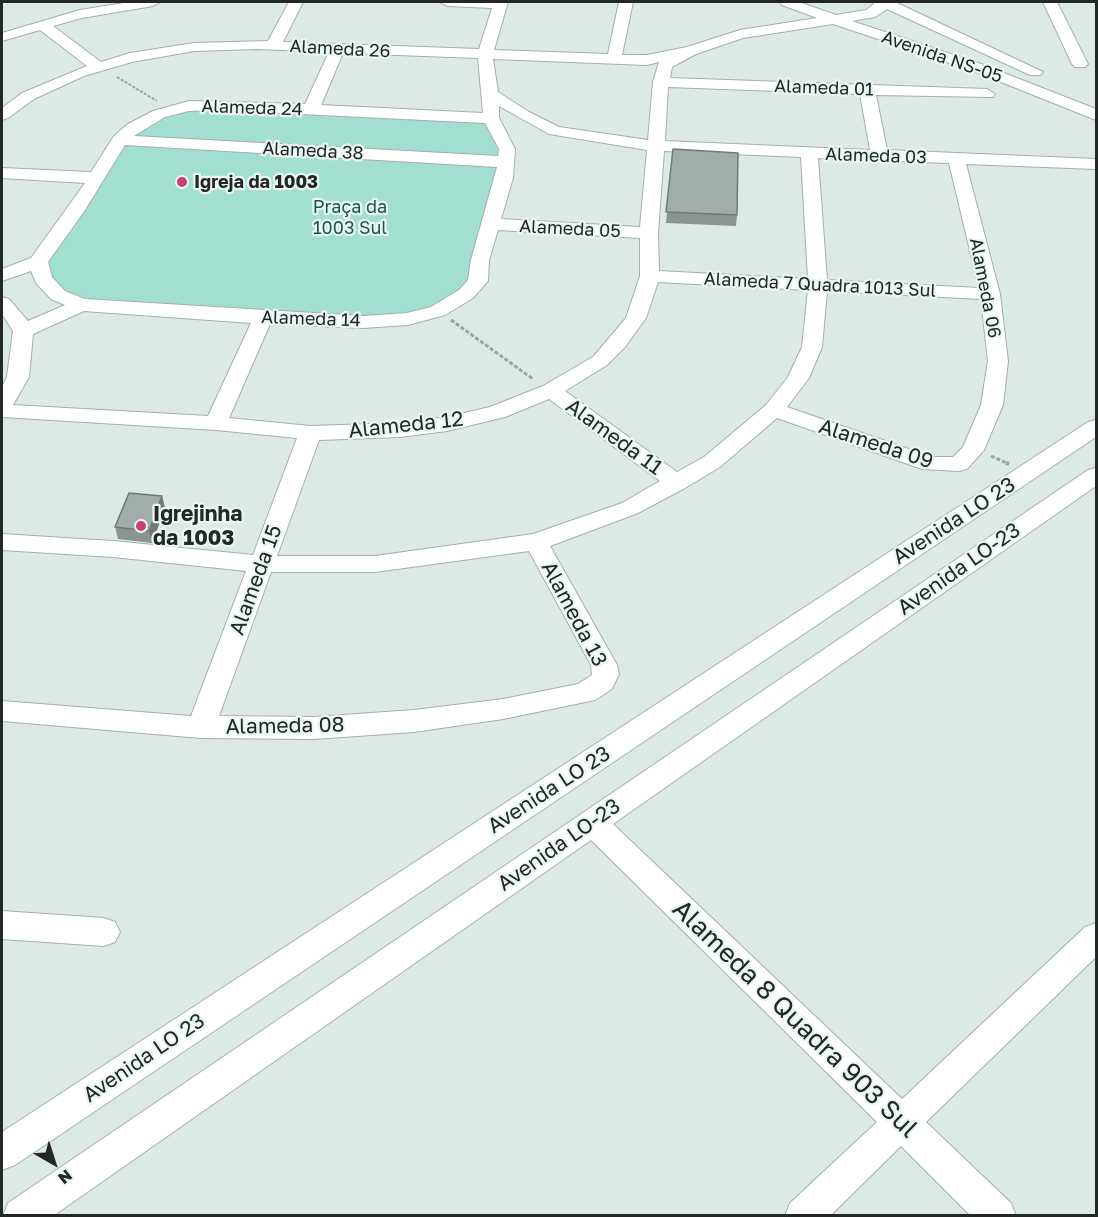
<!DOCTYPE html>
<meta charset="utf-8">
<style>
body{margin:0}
#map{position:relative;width:1098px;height:1217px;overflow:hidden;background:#dde9e6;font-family:"Golos Text",sans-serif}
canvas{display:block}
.frame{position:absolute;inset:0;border:3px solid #232827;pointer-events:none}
.north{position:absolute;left:24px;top:1133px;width:60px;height:60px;-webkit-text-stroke:4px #eaf6f3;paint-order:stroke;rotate:141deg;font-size:16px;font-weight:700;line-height:24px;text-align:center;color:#232827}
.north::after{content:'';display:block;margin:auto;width:21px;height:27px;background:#232827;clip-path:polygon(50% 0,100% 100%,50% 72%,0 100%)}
</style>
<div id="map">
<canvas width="1098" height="1217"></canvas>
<div class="frame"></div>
<div class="north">N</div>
</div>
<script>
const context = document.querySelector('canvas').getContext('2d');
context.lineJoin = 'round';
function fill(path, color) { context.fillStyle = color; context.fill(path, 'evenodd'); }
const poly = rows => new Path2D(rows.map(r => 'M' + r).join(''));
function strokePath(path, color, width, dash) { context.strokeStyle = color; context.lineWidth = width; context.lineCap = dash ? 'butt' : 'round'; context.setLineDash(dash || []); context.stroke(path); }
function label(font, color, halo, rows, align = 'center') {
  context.font = font + ' "Golos Text",sans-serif'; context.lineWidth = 4.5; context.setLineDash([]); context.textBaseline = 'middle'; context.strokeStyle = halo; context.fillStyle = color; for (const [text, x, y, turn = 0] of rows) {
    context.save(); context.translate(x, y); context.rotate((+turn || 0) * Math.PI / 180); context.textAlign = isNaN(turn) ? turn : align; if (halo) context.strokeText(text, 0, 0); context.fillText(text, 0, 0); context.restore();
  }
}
fill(poly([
 [238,105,491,118,506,142,479,271,459,299,365,323,79,305,49,288,38,262,126,135,172,109]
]), '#a2dfd1');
const minor = poly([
 [130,2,160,2,153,6,82,18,53,26,101,62,130,53,194,43,268,41,289,2,303,2,283,42,479,49,492,8,447,6,440,2,508,2,494,50,608,54,619,2,633,2,622,55,647,55,687,47,740,30,817,18,782,5,780,2,799,2,836,15,866,10,876,2,895,2,1043,72,1040,75,1030,75,887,9,875,17,852,21,981,64,1096,109,1096,120,971,70,833,24,743,38,696,54,672,67,670,78,987,89,995,94,993,97,876,95,887,150,1096,159,1096,169,966,164,1000,294,1008,361,1003,405,984,450,967,469,959,471,922,469,777,418,720,467,685,488,638,513,550,546,617,665,619,674,612,689,595,700,503,719,414,732,314,739,201,738,2,721,2,701,191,716,246,571,113,557,2,550,2,534,113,541,253,555,297,438,216,430,2,417,2,387,7,377,13,331,2,314,2,297,9,299,28,321,65,305,51,299,36,283,31,271,2,281,2,269,31,258,85,183,2,178,2,168,91,172,114,136,128,124,153,111,189,101,305,104,329,52,257,49,194,51,132,62,84,76,34,99,8,118,2,120,2,108,22,93,87,66,40,30,2,41,2,33,80,10,130,2],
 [343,53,478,58,483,113,321,105,343,53],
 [493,59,647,65,659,62,653,82,648,140,559,127,529,112,498,92,493,59],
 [668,87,860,94,870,150,665,141,668,87],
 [499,106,549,134,647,150,640,227,501,219,513,178,515,149,499,118,499,106],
 [219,110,485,123,499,149,498,156,134,136,165,117,189,111,219,110],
 [125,145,497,167,471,260,468,280,459,290,431,307,407,313,363,316,85,299,65,291,52,277,48,262,85,210,125,145],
 [664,151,801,157,808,279,659,271,658,233,664,151],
 [818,158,949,163,979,288,827,280,818,158],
 [498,230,640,238,640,276,626,318,593,357,543,386,490,407,447,417,400,423,310,426,229,418,270,324,363,328,408,325,445,315,473,298,488,281,489,260,498,230],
 [658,282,808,290,802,347,788,377,766,405,704,457,677,472,565,391,607,365,625,347,646,318,658,282],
 [827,291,981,299,988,361,981,405,963,447,953,457,932,457,787,407,809,378,822,347,827,291],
 [84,311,251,323,208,416,13,405,29,377,33,334,84,311],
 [549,399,660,481,622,503,533,534,375,556,277,556,319,440,400,437,447,431,505,417,549,399],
 [529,551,591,665,592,675,578,684,503,699,414,710,314,717,219,716,271,572,375,572,529,551],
 [1043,2,1057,2,1088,64,1085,67,1075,67,1072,64,1043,2],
 [1096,420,1096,437,15,1165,2,1170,2,1132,1088,422,1096,420],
 [1096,468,1096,486,613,824,902,1099,1085,927,1096,923,1096,957,926,1122,1011,1203,1016,1216,971,1216,901,1146,830,1216,785,1216,790,1203,877,1122,591,840,53,1216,3,1216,8,1203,1088,470,1096,468],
 [2,911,104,918,115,922,120,932,115,942,104,946,2,939,2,911]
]);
strokePath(minor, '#a3afac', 2);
strokePath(poly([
 [117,77,157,101]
]), '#9ca5a3', 2, [3, 1.5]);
strokePath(poly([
 [451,320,533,379],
 [991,456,1009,464]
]), '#9ca5a3', 3, [4, 2]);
strokePath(poly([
 [1006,463,1009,464]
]), '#9ca5a3', 4, [4.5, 3]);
fill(minor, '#fff');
fill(poly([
 [673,149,737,215,736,226,666,223],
 [162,496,165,508,152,543,118,539,115,527]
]), '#8a9592');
fill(poly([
 [162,496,165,508,152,543,149,531]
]), '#717977');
const building = poly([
 [673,149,738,153,737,215,666,212,673,149],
 [129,493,162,496,149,531,115,527,129,493]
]);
fill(building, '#a1adaa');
strokePath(building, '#717977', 1.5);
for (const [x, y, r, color] of [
 [182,182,6,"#c83e77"],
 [141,526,6,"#c83e77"]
]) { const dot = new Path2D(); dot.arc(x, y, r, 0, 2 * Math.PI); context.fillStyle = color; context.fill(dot); strokePath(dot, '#eaf6f3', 2); }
label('18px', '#232827', '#eaf6f3', [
 ["Alameda 26",340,49,3],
 ["Avenida NS-05",942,57,19],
 ["Alameda 01",824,88,2],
 ["Alameda 24",252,108,2],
 ["Alameda 38",313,151,3],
 ["Alameda 03",876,156,2],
 ["Alameda 05",570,229,3],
 ["Alameda 7 Quadra 1013 Sul",820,285,3],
 ["Alameda 06",985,288,79],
 ["Alameda 14",311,319,2]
]);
label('bold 18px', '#232827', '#eaf6f3', [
 ["Igreja da 1003",194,182]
], 'left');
label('18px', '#19584d', '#eaf6f3', [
 ["Praça da",350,207],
 ["1003 Sul",350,228]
]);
label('21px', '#232827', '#eaf6f3', [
 ["Alameda 12",406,425,-6],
 ["Alameda 11",614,437,36],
 ["Alameda 09",876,444,18],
 ["Avenida LO 23",954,521,-33],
 ["Avenida LO-23",959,569,-35],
 ["Alameda 15",256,580,-70],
 ["Alameda 13",574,614,62],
 ["Alameda 08",285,726,-1],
 ["Avenida LO 23",549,790,-33],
 ["Avenida LO-23",559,845,-35],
 ["Avenida LO 23",144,1058,-34]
]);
label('bold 21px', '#232827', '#eaf6f3', [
 ["Igrejinha",153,514],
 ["da 1003",153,538]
], 'left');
label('26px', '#232827', '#eaf6f3', [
 ["Alameda 8 Quadra 903 Sul",795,1019,44]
]);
</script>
